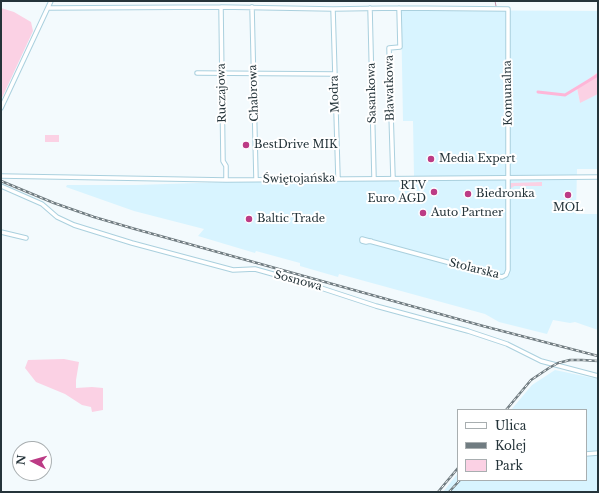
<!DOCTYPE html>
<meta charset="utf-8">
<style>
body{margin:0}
#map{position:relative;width:599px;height:493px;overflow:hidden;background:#f3fafd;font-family:"Libre Baskerville",serif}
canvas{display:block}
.frame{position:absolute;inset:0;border:2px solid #25343a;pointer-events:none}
.legend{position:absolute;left:457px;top:409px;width:130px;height:72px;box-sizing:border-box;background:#fff;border:1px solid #a8aeb0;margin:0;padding:5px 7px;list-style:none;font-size:12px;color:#25343a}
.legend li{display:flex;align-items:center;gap:8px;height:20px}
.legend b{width:20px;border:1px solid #a8aeb0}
.north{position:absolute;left:12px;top:441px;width:40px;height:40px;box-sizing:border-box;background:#fff;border:1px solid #a8aeb0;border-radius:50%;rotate:276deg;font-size:11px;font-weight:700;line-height:16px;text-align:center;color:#25343a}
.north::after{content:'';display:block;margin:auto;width:14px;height:18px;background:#bc3b85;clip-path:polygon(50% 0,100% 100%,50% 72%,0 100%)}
</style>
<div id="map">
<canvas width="599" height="493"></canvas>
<div class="frame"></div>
<ul class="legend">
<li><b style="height:5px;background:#fff"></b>Ulica</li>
<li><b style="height:5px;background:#707c81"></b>Kolej</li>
<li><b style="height:11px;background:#fbd1e4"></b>Park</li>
</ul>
<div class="north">N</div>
</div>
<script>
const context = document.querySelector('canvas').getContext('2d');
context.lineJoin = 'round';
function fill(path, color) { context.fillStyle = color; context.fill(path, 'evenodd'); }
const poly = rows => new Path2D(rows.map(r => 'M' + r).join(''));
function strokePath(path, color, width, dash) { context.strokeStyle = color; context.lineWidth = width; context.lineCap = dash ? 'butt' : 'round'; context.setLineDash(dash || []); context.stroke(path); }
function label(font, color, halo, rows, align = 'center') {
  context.font = font + ' "Libre Baskerville",serif'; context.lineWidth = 4; context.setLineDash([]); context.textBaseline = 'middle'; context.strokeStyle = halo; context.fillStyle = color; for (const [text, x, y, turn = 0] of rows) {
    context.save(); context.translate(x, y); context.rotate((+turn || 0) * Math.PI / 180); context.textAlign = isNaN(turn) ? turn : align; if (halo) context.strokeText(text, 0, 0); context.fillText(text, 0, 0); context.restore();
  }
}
fill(poly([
 [401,10,598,11,598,72,577,88,580,102,598,94,598,169,577,169,576,214,598,214,598,330,575,322,570,323,553,320,547,334,499,322,485,314,339,274,338,277,300,266,300,263,256,251,255,253,198,236,204,229,134,211,66,187,67,185,136,185,414,176,413,121,403,121],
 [555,370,598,379,598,492,443,492,458,473,458,480,586,480,586,410,511,410,532,385]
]), '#d8f4ff');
fill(poly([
 [1,8,14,12,31,22,33,31,1,100],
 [598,72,598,94,580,103,577,88],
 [45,135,59,135,59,142,45,142],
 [542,182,542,186,514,186,514,187,513,186,512,188,510,187,510,183,512,183],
 [64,359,79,362,76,380,76,388,92,387,103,388,103,410,92,412,91,407,82,405,65,394,36,382,25,368,28,360]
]), '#fbd1e4');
strokePath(poly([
 [495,1,496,6]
]), '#bd8fa9', 1);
strokePath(poly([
 [538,92,565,95,598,75]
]), '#feb6d8', 3);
const minor = poly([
 [221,7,223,161,226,166,226,180],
 [252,7,256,179],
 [48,8,221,7,333,9,399,8,508,9,508,270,506,275,502,277,362,239,362,241,366,242,371,241],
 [370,8,374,178],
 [333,9,338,178],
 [197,73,335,74],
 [1,108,51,1],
 [1,176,226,180,598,177],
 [393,178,389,48,400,47,399,8],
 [1,186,42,204,57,217,74,225,132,243,233,270,255,269,312,285,376,306,468,331,507,344,541,361,598,376],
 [1,232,26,238],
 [586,454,598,453]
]);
strokePath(minor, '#aad0de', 5.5);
strokePath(minor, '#fff', 3.5);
const rail = poly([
 [1,181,54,203,94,217,135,229,483,326,598,356],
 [506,410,531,380,549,368,558,363,570,360,582,360,598,361],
 [438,492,458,468],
 [449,492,460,480]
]);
strokePath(rail, '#707c81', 2.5);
strokePath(rail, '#fff', 1, [3]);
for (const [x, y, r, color] of [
 [246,145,4,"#bc3b85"],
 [431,159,4,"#bc3b85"],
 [434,192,4,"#bc3b85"],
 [468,194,4,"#bc3b85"],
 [568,195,4,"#bc3b85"],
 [423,213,4,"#bc3b85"],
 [249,219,4,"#bc3b85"]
]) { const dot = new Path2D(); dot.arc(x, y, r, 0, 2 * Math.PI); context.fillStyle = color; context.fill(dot); strokePath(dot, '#fff', 1.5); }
label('11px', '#25343a', '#fff', [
 ["Bławatkowa",390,88,-91],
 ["Ruczajowa",222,93,-91],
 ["Chabrowa",254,93,-92],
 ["Sasankowa",372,93,-91],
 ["Komunalna",508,93,-91],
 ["Modra",335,94,-92],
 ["Świętojańska",299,179,-1],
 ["Stolarska",474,269,14],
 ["Sosnowa",298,281,15]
]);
label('11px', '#25343a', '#fff', [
 ["BestDrive MIK",254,145],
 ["Media Expert",439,159],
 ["RTV",426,186,"right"],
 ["Euro AGD",426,199,"right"],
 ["Biedronka",476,194],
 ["MOL",568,208,"center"],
 ["Auto Partner",431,213],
 ["Baltic Trade",257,219]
], 'left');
</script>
